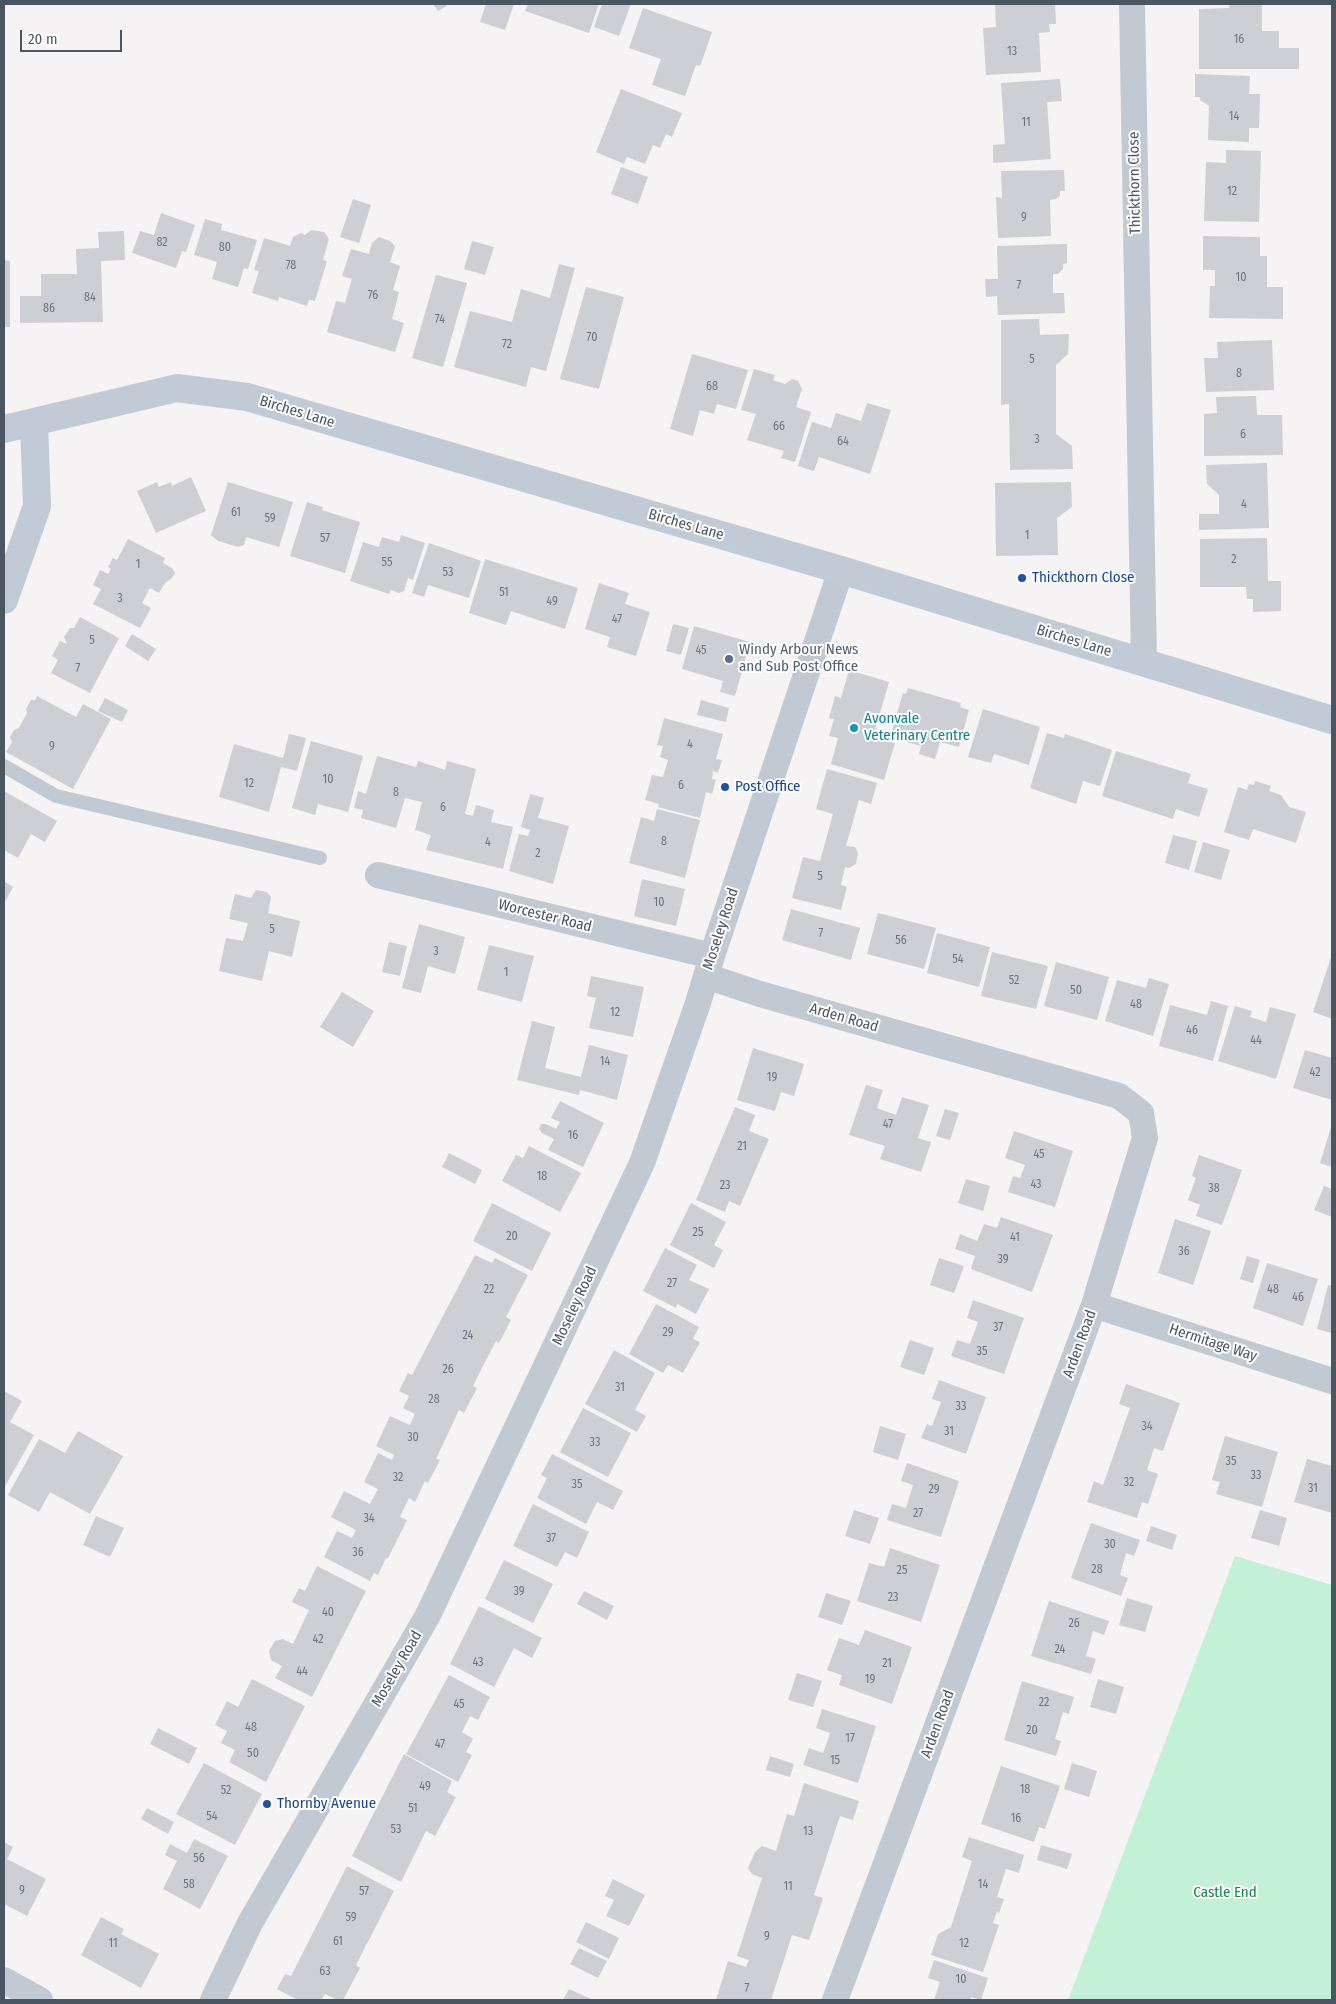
<!DOCTYPE html>
<style>
body{margin:0}
#map{position:relative;width:1336px;height:2004px;overflow:hidden;background:#f5f3f3;font-family:"Fira Sans Condensed",sans-serif}
canvas{display:block}
.frame{position:absolute;inset:0;border:5px solid #4a5661;pointer-events:none}
.scale{position:absolute;left:20px;top:30px;width:102px;height:22px;box-sizing:border-box;border:2px solid #4a5661;border-top:0;padding-left:6px;font-size:15px;line-height:18px;white-space:nowrap;color:#4a5661;-webkit-text-stroke:4px #fff;paint-order:stroke}
</style>
<div id="map">
<canvas width="1336" height="2004"></canvas>
<div class="frame"></div>
<div class="scale">20 m</div>
</div>
<script>
const context = document.querySelector('canvas').getContext('2d');
context.lineJoin = 'round';
function fill(path, color) { context.fillStyle = color; context.fill(path, 'evenodd'); }
const poly = rows => new Path2D(rows.map(r => 'M' + r).join(''));
function strokePath(path, color, width, dash) { context.strokeStyle = color; context.lineWidth = width; context.lineCap = dash ? 'butt' : 'round'; context.setLineDash(dash || []); context.stroke(path); }
function label(font, color, halo, rows, align = 'center') {
  context.font = font + ' "Fira Sans Condensed",sans-serif'; context.lineWidth = 4; context.setLineDash([]); context.textBaseline = 'middle'; context.strokeStyle = halo; context.fillStyle = color; for (const [text, x, y, turn = 0] of rows) {
    context.save(); context.translate(x, y); context.rotate((+turn || 0) * Math.PI / 180); context.textAlign = isNaN(turn) ? turn : align; if (halo) context.strokeText(text, 0, 0); context.fillText(text, 0, 0); context.restore();
  }
}
fill(poly([
 [1235,1556,1332,1585,1332,2000,1068,2000]
]), '#c3f1d5');
fill(poly([
 [433,4,450,4,438,11],
 [486,4,514,4,505,30,480,22],
 [528,4,599,4,589,33,525,11],
 [602,4,631,4,619,36,594,27],
 [1020,4,1055,4,1056,24,1049,24,1050,32,1039,33,1041,72,986,75,983,28,996,27,995,5],
 [1229,4,1262,4,1262,31,1279,31,1279,48,1299,48,1299,69,1199,69,1199,9,1229,8],
 [643,8,712,32,700,66,696,65,685,96,652,85,661,59,629,48],
 [1195,74,1250,76,1249,94,1260,94,1259,128,1249,128,1249,142,1208,140,1209,106,1200,100,1200,97,1195,97],
 [1060,79,1062,101,1047,102,1051,159,993,163,993,145,1005,144,1001,83],
 [621,89,682,113,672,137,666,134,660,148,653,145,645,164,627,157,624,164,596,152],
 [1226,150,1261,151,1259,222,1204,221,1206,162,1226,163],
 [621,167,648,177,638,204,611,194],
 [1064,170,1065,191,1060,191,1060,196,1056,199,1050,200,1051,236,998,238,996,197,1002,198,1001,171],
 [353,199,371,205,359,243,340,237],
 [161,213,195,225,186,252,182,251,176,268,132,253,140,231,154,235],
 [205,219,222,224,221,230,257,240,248,269,244,268,238,287,212,279,217,262,194,255],
 [311,230,324,232,329,239,323,260,327,261,315,301,309,300,307,306,279,297,278,301,252,293,259,271,254,270,264,238,290,246,293,237,301,233,305,235],
 [124,231,125,260,101,261,103,322,20,323,20,296,41,296,41,274,77,274,76,249,99,248,98,232],
 [1203,236,1260,237,1260,256,1267,256,1267,287,1283,287,1283,319,1209,318,1210,286,1215,286,1215,270,1203,270],
 [379,237,390,241,395,246,390,262,400,266,393,290,399,292,392,319,404,323,395,352,327,332,336,301,345,303,352,279,342,276,351,249,369,254,372,243],
 [472,241,494,247,485,275,464,269],
 [1067,244,1067,263,1063,264,1063,269,1058,274,1053,274,1053,293,1064,293,1065,313,998,315,997,296,986,297,985,279,998,279,997,246],
 [4,260,10,261,10,327,4,327],
 [559,264,575,268,546,371,531,367,526,387,454,367,470,311,512,322,521,289,550,298],
 [436,275,467,283,443,367,412,358],
 [586,287,624,297,599,389,560,379],
 [1039,319,1040,335,1069,334,1068,354,1056,365,1056,434,1072,446,1073,469,1010,470,1009,404,1001,405,1001,320],
 [1272,340,1274,390,1206,392,1204,358,1218,358,1217,342],
 [692,354,748,370,736,409,717,404,714,414,700,410,693,436,670,429],
 [754,369,775,375,773,380,785,384,792,379,798,381,802,389,796,407,811,412,795,462,781,458,784,451,747,440,756,414,741,410],
 [1256,396,1257,415,1282,415,1283,455,1204,456,1204,414,1217,413,1216,397],
 [867,403,891,410,870,474,819,457,814,471,798,466,812,422,831,428,836,413,861,421],
 [1267,463,1269,528,1199,530,1199,514,1219,514,1219,495,1207,484,1206,465],
 [191,477,206,511,156,533,137,491,157,482,159,487,171,482,172,486],
 [228,482,293,502,279,547,246,537,244,545,238,547,218,541,211,535],
 [1071,482,1072,507,1057,518,1058,555,996,556,995,483],
 [307,502,323,507,322,510,360,522,345,573,290,556],
 [401,535,425,543,413,580,408,578,404,591,399,593,391,590,389,594,350,581,363,542,379,547,382,537,399,542],
 [1267,538,1268,581,1281,581,1281,611,1253,612,1253,599,1247,599,1246,587,1200,587,1200,539],
 [128,539,165,558,163,563,172,568,175,573,171,579,165,583,159,593,150,588,142,603,151,608,140,628,93,604,101,589,93,585,100,570,108,574,111,569,108,567,113,558,117,560],
 [429,543,481,561,469,598,428,585,424,597,412,593],
 [485,559,578,588,565,629,511,611,506,625,469,613],
 [599,583,629,593,625,604,650,612,636,656,607,647,610,637,585,629],
 [80,617,119,638,90,693,51,673,58,660,52,656,60,641,67,644,64,637,70,628,74,628],
 [673,624,689,628,681,655,666,651],
 [694,626,750,642,735,696,720,692,723,681,682,669],
 [132,634,156,649,148,661,125,646],
 [849,670,889,682,873,737,895,743,884,780,831,764,838,738,829,736,834,719,829,718,835,696,841,698],
 [908,688,961,703,960,707,969,710,959,747,940,742,935,759,919,754,921,746,890,737,903,693,906,694],
 [37,696,76,717,83,704,111,719,73,789,6,752,12,742,10,737,14,730,19,728,27,713,26,709,31,700,35,700],
 [105,698,128,710,122,722,98,711],
 [701,700,729,708,726,722,697,715],
 [983,709,1040,727,1029,765,994,754,991,763,968,757],
 [664,718,723,734,716,759,722,760,718,773,713,771,712,779,716,780,712,794,706,792,700,818,658,807,659,804,645,800,652,775,663,777,668,760,660,757,663,746,657,745],
 [1047,733,1064,738,1065,734,1112,750,1100,786,1083,781,1076,804,1030,788],
 [289,734,306,738,297,771,281,767,269,812,219,797,234,744,283,758],
 [311,741,363,756,348,812,318,804,315,815,292,808],
 [1116,751,1191,774,1188,783,1208,789,1199,817,1176,809,1173,819,1102,796],
 [377,756,416,767,418,761,445,770,447,761,476,769,465,814,473,816,476,805,494,810,491,822,513,827,503,869,426,850,431,835,415,830,422,802,405,798,396,828,361,818,363,810,354,808,358,791,366,794],
 [827,769,877,783,871,804,859,800,846,846,855,847,858,853,856,864,849,868,845,867,841,885,847,887,841,910,792,898,803,857,820,861,833,814,816,809],
 [1255,781,1271,786,1269,791,1281,795,1289,807,1306,812,1296,843,1253,829,1249,840,1224,832,1238,787,1247,790,1249,784,1254,785],
 [4,791,57,821,45,842,31,834,18,858,4,850],
 [530,794,544,798,538,818,569,826,553,884,509,871,519,834,528,836,530,830,521,827],
 [657,809,700,820,685,878,629,863,641,817,654,821],
 [1173,835,1197,841,1189,870,1165,863],
 [1203,842,1230,850,1221,880,1194,872],
 [642,879,685,889,676,926,634,916],
 [4,881,13,887,4,904],
 [256,890,267,892,271,897,268,913,300,921,292,957,269,951,262,981,219,971,226,938,243,941,248,923,229,919,235,894,251,898],
 [791,909,860,928,851,960,782,940],
 [878,913,936,928,924,969,867,954],
 [419,924,465,937,455,974,428,966,421,993,402,988],
 [937,933,990,947,979,987,927,973],
 [389,942,407,946,400,976,382,972],
 [489,945,534,956,522,1002,477,990],
 [992,952,1048,966,1036,1009,981,996],
 [1332,954,1332,1019,1313,1012],
 [1056,962,1109,977,1097,1020,1044,1006],
 [591,976,644,987,633,1037,589,1028,596,998,587,996],
 [1149,978,1169,984,1153,1036,1105,1021,1117,980,1146,988],
 [342,992,374,1011,353,1047,320,1027],
 [1211,1001,1228,1006,1213,1061,1159,1046,1170,1005,1207,1015],
 [1235,1006,1252,1011,1250,1017,1266,1022,1270,1007,1296,1014,1276,1079,1218,1061],
 [532,1021,555,1027,545,1068,581,1077,589,1045,628,1055,617,1100,580,1090,579,1095,517,1080],
 [753,1048,804,1064,794,1096,781,1092,775,1111,737,1100],
 [1305,1050,1332,1058,1332,1100,1293,1088],
 [866,1085,883,1090,877,1108,896,1115,902,1097,929,1105,918,1138,931,1142,921,1172,880,1159,885,1146,849,1135],
 [560,1101,604,1123,583,1167,548,1150,554,1139,542,1133,539,1129,541,1124,546,1124,556,1129,560,1122,551,1118],
 [735,1107,755,1115,749,1131,769,1139,740,1206,729,1201,725,1212,696,1200],
 [945,1109,959,1113,950,1140,936,1136],
 [1332,1124,1332,1167,1320,1163],
 [1014,1131,1073,1151,1055,1207,1008,1192,1013,1176,1020,1178,1025,1165,1005,1158],
 [529,1146,581,1173,560,1212,502,1181,516,1155,523,1158],
 [449,1153,482,1170,475,1184,442,1167],
 [1199,1155,1242,1170,1222,1225,1196,1216,1200,1205,1188,1200,1196,1178,1192,1176],
 [966,1179,990,1186,983,1211,958,1203],
 [1324,1186,1332,1189,1332,1217,1314,1210],
 [492,1203,551,1233,532,1271,473,1241],
 [691,1203,726,1222,714,1245,723,1250,714,1268,670,1245],
 [1001,1217,1053,1235,1032,1292,971,1269,975,1256,955,1249,960,1234,977,1241,984,1224,997,1228],
 [1175,1219,1211,1231,1193,1285,1158,1273],
 [665,1248,697,1265,689,1280,709,1289,696,1314,677,1304,676,1308,643,1291],
 [475,1255,492,1263,495,1258,528,1275,506,1317,511,1320,499,1343,496,1341,484,1364,473,1386,477,1388,464,1413,459,1410,436,1459,440,1460,428,1483,425,1481,415,1502,409,1498,400,1517,407,1520,388,1558,386,1558,378,1575,374,1573,370,1581,324,1557,337,1531,352,1538,356,1530,331,1517,344,1491,370,1504,378,1489,364,1482,378,1453,392,1460,394,1455,376,1446,390,1416,410,1425,415,1414,403,1408,409,1396,399,1391,408,1373,412,1375],
 [1247,1256,1260,1260,1253,1283,1240,1279],
 [939,1258,964,1266,954,1293,930,1285],
 [1267,1263,1318,1279,1303,1326,1253,1308],
 [1328,1285,1332,1286,1332,1333,1317,1329],
 [973,1300,1024,1318,1004,1374,951,1356,957,1340,970,1344,978,1322,967,1318],
 [656,1304,699,1327,693,1339,700,1342,683,1373,668,1365,663,1373,629,1354],
 [910,1340,934,1348,924,1375,900,1367],
 [614,1350,655,1373,635,1410,646,1416,637,1432,585,1404],
 [939,1380,986,1397,966,1454,921,1438,927,1424,932,1426,941,1402,932,1399],
 [1126,1384,1180,1403,1163,1451,1154,1448,1147,1470,1158,1474,1148,1504,1142,1502,1137,1518,1087,1502,1094,1481,1103,1485,1130,1408,1119,1404],
 [4,1391,22,1401,10,1422,34,1435,4,1488],
 [583,1408,631,1433,608,1477,560,1452],
 [880,1426,906,1434,898,1460,873,1452],
 [78,1431,123,1456,90,1514,50,1492,39,1512,8,1495,39,1439,65,1453],
 [1225,1436,1278,1452,1262,1507,1216,1494,1220,1482,1212,1480],
 [552,1454,623,1491,613,1510,597,1502,586,1524,537,1498,547,1478,541,1475],
 [1307,1459,1332,1466,1332,1513,1294,1502],
 [907,1463,959,1481,941,1537,887,1520,892,1504,906,1508,913,1485,901,1481],
 [533,1504,589,1532,577,1558,565,1552,557,1567,513,1546],
 [854,1510,879,1518,870,1544,845,1536],
 [1260,1510,1287,1518,1279,1546,1251,1538],
 [96,1516,124,1528,110,1557,83,1545],
 [1091,1523,1140,1540,1134,1556,1126,1553,1120,1575,1128,1578,1121,1596,1071,1578],
 [1151,1526,1177,1535,1172,1550,1146,1541],
 [890,1548,940,1565,921,1622,857,1601,869,1563,884,1567],
 [504,1560,553,1584,533,1623,485,1599],
 [317,1566,366,1591,312,1697,275,1678,282,1666,271,1660,269,1651,275,1641,283,1639,293,1644,309,1610,292,1602,299,1588,305,1591],
 [584,1591,614,1606,607,1620,577,1604],
 [826,1593,851,1601,842,1625,818,1617],
 [1127,1598,1153,1606,1145,1632,1119,1625],
 [1049,1601,1109,1621,1104,1635,1093,1631,1086,1656,1096,1659,1091,1674,1031,1656],
 [479,1606,542,1638,532,1658,514,1648,494,1687,450,1664],
 [865,1630,912,1647,892,1704,839,1685,842,1675,827,1670,839,1638,859,1645],
 [797,1673,822,1681,813,1707,788,1700],
 [449,1675,490,1697,478,1720,470,1716,462,1732,473,1739,466,1752,472,1755,458,1782,406,1754],
 [252,1679,305,1706,266,1782,229,1762,235,1750,221,1743,227,1731,215,1725,227,1701,238,1707],
 [1098,1679,1124,1687,1116,1714,1090,1707],
 [1022,1681,1074,1697,1069,1714,1063,1712,1055,1739,1061,1741,1056,1756,1004,1740],
 [822,1709,876,1726,858,1783,803,1765,809,1748,823,1753,826,1745,830,1733,816,1728],
 [158,1728,197,1748,189,1764,150,1744],
 [404,1754,452,1781,447,1792,456,1797,435,1836,426,1831,401,1882,352,1856],
 [770,1756,794,1764,790,1777,766,1770],
 [204,1763,262,1794,235,1845,176,1814],
 [1072,1763,1097,1771,1089,1797,1064,1789],
 [1001,1766,1060,1786,1045,1829,1039,1827,1034,1842,981,1824],
 [804,1783,859,1801,853,1820,840,1816,814,1895,823,1898,809,1940,792,1935,771,2000,716,2000,728,1961,746,1967,749,1960,737,1956,762,1878,752,1874,748,1868,755,1852,762,1846,776,1851,787,1814,794,1816],
 [147,1808,174,1822,168,1834,141,1819],
 [969,1837,1024,1855,1019,1873,1006,1869,997,1897,1004,1899,999,1913,997,1911,993,1923,999,1925,983,1972,931,1955,938,1934,951,1927,972,1861,962,1857],
 [194,1839,228,1856,200,1909,163,1889,177,1861,165,1855,170,1844,187,1853],
 [4,1842,13,1847,7,1859,46,1879,27,1916,4,1904],
 [1041,1845,1072,1854,1067,1869,1037,1860],
 [347,1866,394,1891,356,1965,360,1968,343,2000,337,2000,325,1994,321,2000,298,2000,277,1989,285,1974,291,1976],
 [613,1879,645,1895,629,1926,606,1916,614,1900,605,1896],
 [101,1917,124,1929,121,1934,159,1954,141,1988,81,1955],
 [586,1922,619,1938,609,1959,576,1942],
 [579,1948,607,1961,598,1978,570,1964],
 [934,1960,988,1978,981,2000,971,1997,970,2000,934,2000,940,1982,928,1978],
 [569,1989,593,2000,563,2000]
]), '#cdcfd5');
strokePath(poly([
 [4,766,56,796,320,858]
]), '#c1cad2', 14);
strokePath(poly([
 [1132,4,1144,662],
 [378,875,712,956],
 [706,976,760,994,1119,1096,1141,1113,1145,1138,1094,1305,835,2000],
 [1094,1305,1332,1381],
 [4,1980,40,2000],
 [213,2000,250,1923,428,1615,642,1163,698,1003,712,956,841,570]
]), '#c1cad2', 26);
strokePath(poly([
 [4,429,177,388,247,397,841,570,1332,720],
 [4,600,37,506,34,423]
]), '#c1cbd6', 28);
for (const [x, y, r, color] of [
 [1022,578,5,"#1a4fb4"],
 [729,659,5,"#5c6f8a"],
 [854,728,5,"#0f9aa8"],
 [725,787,5,"#1a4fb4"],
 [267,1804,5,"#1a4fb4"]
]) { const dot = new Path2D(); dot.arc(x, y, r, 0, 2 * Math.PI); context.fillStyle = color; context.fill(dot); strokePath(dot, '#fff', 2); }
label('12px', '#6b747e', null, [
 ["16",1239,40],
 ["13",1012,52],
 ["14",1234,117],
 ["11",1026,123],
 ["12",1232,192],
 ["9",1024,218],
 ["82",162,243],
 ["80",225,248],
 ["78",291,266],
 ["10",1241,278],
 ["7",1019,286],
 ["76",373,296],
 ["84",90,298],
 ["86",49,309],
 ["74",440,320],
 ["70",592,338],
 ["72",507,345],
 ["5",1032,360],
 ["8",1239,374],
 ["68",712,387],
 ["66",779,427],
 ["6",1243,435],
 ["3",1037,440],
 ["64",843,442],
 ["4",1244,505],
 ["61",236,513],
 ["59",270,519],
 ["1",1027,536],
 ["57",325,539],
 ["2",1234,560],
 ["55",387,563],
 ["1",138,565],
 ["53",448,573],
 ["51",504,593],
 ["3",120,599],
 ["49",552,602],
 ["47",617,620],
 ["5",92,641],
 ["45",701,651],
 ["7",78,669],
 ["4",690,745],
 ["9",52,747],
 ["10",328,780],
 ["12",249,784],
 ["6",681,786],
 ["8",396,793],
 ["6",443,808],
 ["8",664,842],
 ["4",488,843],
 ["2",538,854],
 ["5",820,877],
 ["10",659,903],
 ["5",272,930],
 ["7",821,934],
 ["56",901,941],
 ["3",436,952],
 ["54",958,960],
 ["1",506,973],
 ["52",1014,981],
 ["50",1076,991],
 ["48",1136,1005],
 ["12",615,1013],
 ["46",1192,1031],
 ["44",1256,1041],
 ["14",605,1062],
 ["42",1315,1073],
 ["19",772,1078],
 ["47",888,1125],
 ["16",573,1136],
 ["21",742,1147],
 ["45",1039,1155],
 ["18",542,1177],
 ["43",1036,1185],
 ["23",725,1186],
 ["38",1214,1189],
 ["25",698,1233],
 ["20",512,1237],
 ["41",1015,1238],
 ["36",1184,1252],
 ["39",1003,1260],
 ["27",672,1284],
 ["22",489,1290],
 ["48",1273,1290],
 ["46",1298,1298],
 ["37",998,1328],
 ["29",668,1333],
 ["24",468,1336],
 ["35",982,1352],
 ["26",448,1370],
 ["31",620,1388],
 ["28",434,1400],
 ["33",961,1407],
 ["34",1147,1427],
 ["31",949,1432],
 ["30",413,1438],
 ["33",595,1443],
 ["35",1231,1462],
 ["33",1256,1476],
 ["32",398,1478],
 ["32",1129,1483],
 ["35",577,1485],
 ["31",1313,1489],
 ["29",934,1490],
 ["27",918,1514],
 ["34",369,1519],
 ["37",551,1539],
 ["30",1110,1545],
 ["36",358,1553],
 ["28",1097,1570],
 ["25",902,1571],
 ["39",519,1592],
 ["23",893,1598],
 ["40",328,1613],
 ["26",1074,1624],
 ["42",318,1640],
 ["24",1060,1650],
 ["43",478,1663],
 ["21",887,1664],
 ["44",302,1672],
 ["19",870,1680],
 ["22",1044,1703],
 ["45",459,1705],
 ["48",251,1728],
 ["20",1032,1731],
 ["17",850,1739],
 ["47",440,1745],
 ["50",253,1754],
 ["15",835,1761],
 ["49",425,1787],
 ["18",1025,1790],
 ["52",226,1791],
 ["51",413,1809],
 ["54",212,1817],
 ["16",1016,1819],
 ["53",396,1830],
 ["13",808,1832],
 ["56",199,1859],
 ["58",189,1885],
 ["14",983,1885],
 ["11",788,1887],
 ["9",22,1891],
 ["57",364,1892],
 ["59",351,1918],
 ["9",767,1937],
 ["61",338,1942],
 ["11",113,1944],
 ["12",964,1944],
 ["63",325,1972],
 ["10",961,1980],
 ["7",747,1989]
]);
label('15px', '#4a5661', '#fff', [
 ["Thickthorn Close",1135,183,-91],
 ["Birches Lane",297,412,17],
 ["Birches Lane",686,525,16],
 ["Birches Lane",1074,641,17],
 ["Worcester Road",545,916,14],
 ["Moseley Road",721,929,-72],
 ["Arden Road",844,1018,16],
 ["Moseley Road",575,1306,-65],
 ["Hermitage Way",1213,1343,18],
 ["Arden Road",1080,1344,-70],
 ["Moseley Road",397,1669,-60],
 ["Arden Road",938,1724,-70]
]);
label('15px', '#164399', '#fff', [
 ["Thickthorn Close",1032,578],
 ["Post Office",735,787],
 ["Thornby Avenue",277,1804]
], 'left');
label('15px', '#4e5e75', '#fff', [
 ["Windy Arbour News",739,650],
 ["and Sub Post Office",739,667]
], 'left');
label('15px', '#0d838f', '#fff', [
 ["Avonvale",864,719],
 ["Veterinary Centre",864,736]
], 'left');
label('15px', '#17864f', '#fff', [
 ["Castle End",1225,1893]
]);
</script>
